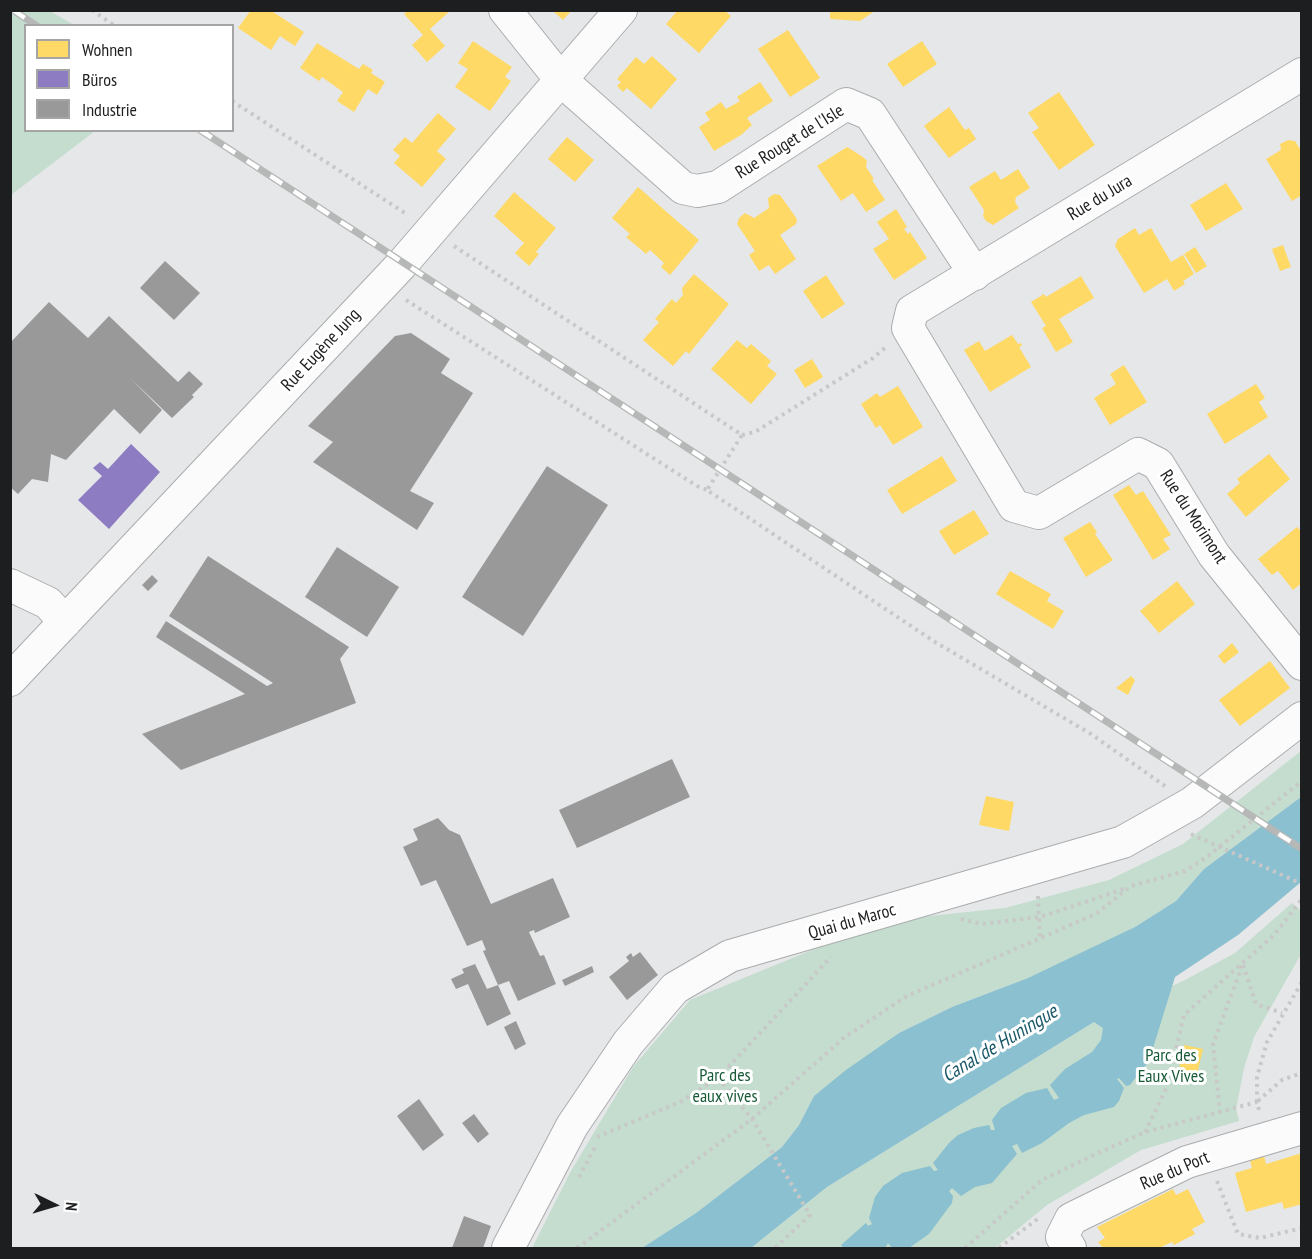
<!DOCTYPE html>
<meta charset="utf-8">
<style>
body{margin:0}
#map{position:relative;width:1312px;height:1259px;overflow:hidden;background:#e5e7e9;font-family:"PT Sans Narrow",sans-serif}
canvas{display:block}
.frame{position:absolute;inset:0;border:12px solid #1d1e1f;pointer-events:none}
.legend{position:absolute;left:24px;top:24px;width:210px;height:108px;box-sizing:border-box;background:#fff;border:2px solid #a5a5a5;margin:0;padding:8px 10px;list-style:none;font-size:18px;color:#1d1e1f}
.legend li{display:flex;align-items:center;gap:12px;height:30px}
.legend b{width:30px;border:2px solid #a5a5a5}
.north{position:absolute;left:24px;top:1175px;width:60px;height:60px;-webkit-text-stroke:4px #fff;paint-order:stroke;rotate:95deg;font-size:16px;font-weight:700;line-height:24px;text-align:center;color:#1d1e1f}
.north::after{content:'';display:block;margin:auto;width:21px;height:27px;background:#1d1e1f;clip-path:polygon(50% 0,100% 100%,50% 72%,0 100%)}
</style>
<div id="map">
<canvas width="1312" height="1259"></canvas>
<div class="frame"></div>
<ul class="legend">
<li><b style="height:16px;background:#ffd966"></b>Wohnen</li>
<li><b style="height:16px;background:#8e7cc3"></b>Büros</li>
<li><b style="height:16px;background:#999"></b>Industrie</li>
</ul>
<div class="north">N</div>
</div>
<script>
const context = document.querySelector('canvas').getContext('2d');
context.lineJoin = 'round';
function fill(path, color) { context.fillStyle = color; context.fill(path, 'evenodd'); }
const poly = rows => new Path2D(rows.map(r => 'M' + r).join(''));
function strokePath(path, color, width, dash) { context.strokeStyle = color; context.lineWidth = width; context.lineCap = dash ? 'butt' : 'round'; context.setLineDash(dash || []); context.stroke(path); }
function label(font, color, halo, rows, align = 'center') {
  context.font = font + ' "PT Sans Narrow",sans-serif'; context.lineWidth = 6; context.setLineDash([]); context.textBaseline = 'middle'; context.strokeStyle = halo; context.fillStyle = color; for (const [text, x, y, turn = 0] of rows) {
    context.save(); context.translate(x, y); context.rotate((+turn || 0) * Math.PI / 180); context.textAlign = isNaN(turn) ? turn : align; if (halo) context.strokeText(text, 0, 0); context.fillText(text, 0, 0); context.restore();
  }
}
fill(poly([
 [11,10,50,11,74,25,26,26,26,130,95,131,11,195],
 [1301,751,1301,797,1204,869,1176,901,1135,927,1090,950,1028,978,952,1007,899,1033,814,1096,799,1125,782,1147,696,1213,642,1248,532,1248,571,1171,633,1067,690,1000,883,921,1005,908,1109,880,1183,844],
 [1292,903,1301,911,1301,954,1254,1037,1244,1068,1236,1109,1239,1121,1141,1150,1047,1205,995,1248,751,1248,827,1187,1094,1022,1185,980,1235,953]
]), '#c4ddce');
fill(poly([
 [1301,797,1301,882,1238,935,1175,977,1149,1061,1130,1085,1126,1086,1119,1078,1117,1079,1124,1088,1119,1101,1114,1107,1084,1115,1069,1123,1042,1143,1022,1153,1017,1144,1012,1146,1017,1154,992,1183,975,1187,961,1196,952,1188,949,1191,953,1196,952,1203,943,1215,929,1234,909,1248,892,1248,888,1243,885,1248,843,1248,841,1245,866,1223,868,1226,872,1224,869,1218,875,1197,883,1186,902,1173,930,1166,934,1171,938,1170,933,1163,949,1143,958,1135,974,1128,989,1125,991,1130,995,1130,992,1120,1001,1108,1026,1093,1047,1088,1054,1100,1059,1098,1050,1085,1065,1069,1092,1052,1101,1040,1103,1028,1094,1022,827,1187,751,1248,642,1248,696,1213,782,1147,799,1125,814,1096,846,1070,899,1033,952,1007,1028,978,1135,927,1176,901,1204,869]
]), '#8bc0d0');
fill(poly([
 [251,10,270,10,304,32,295,46,280,36,271,50,238,28],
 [409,10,451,10,430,29,445,46,427,62,412,45,423,35,404,14],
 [552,10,572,10,563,20],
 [678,10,724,10,731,16,699,53,666,24],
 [830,10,876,10,860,21,830,19],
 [788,30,820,78,790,97,758,49],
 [473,41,512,67,505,77,511,81,490,111,455,87,468,69,458,63],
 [922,41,937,64,903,87,887,64],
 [317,43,359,69,363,64,373,70,371,73,385,82,377,95,368,89,354,112,337,101,343,92,322,77,319,81,300,68],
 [652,56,677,79,651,109,627,88,623,92,617,86,621,82,617,79,636,57,644,64],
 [760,82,773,101,747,118,752,125,741,135,714,151,699,127,710,120,705,113,721,102,726,109,740,101,737,97],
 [1059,92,1095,145,1059,170,1032,132,1039,128,1028,113],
 [949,107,965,130,969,128,976,139,949,158,924,126],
 [438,113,456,129,437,151,446,159,422,187,394,163,400,156,393,150,405,137,412,143],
 [567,137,594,160,575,182,548,159],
 [1288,140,1295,141,1302,152,1302,195,1292,201,1266,159,1281,150,1280,144],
 [847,147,863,157,867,161,866,167,874,179,872,180,885,200,866,212,853,193,841,201,817,166],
 [1018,169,1030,188,1016,197,1015,202,1019,208,993,225,986,221,983,216,984,210,969,187,995,171,1001,180],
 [1226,183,1243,209,1206,231,1190,205],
 [638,187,699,240,670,275,661,267,664,263,650,250,646,254,626,237,630,234,612,218],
 [514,192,556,228,536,252,539,254,529,266,515,253,524,243,494,216],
 [774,194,780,195,797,219,796,224,780,235,796,259,775,274,769,265,759,271,749,255,755,251,737,224,739,218,745,213,754,218,769,208,768,198],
 [896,209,907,227,904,229,908,234,910,232,927,258,894,280,873,249,889,239,877,222],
 [1135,228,1139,235,1151,228,1171,262,1183,255,1194,274,1183,281,1185,284,1174,291,1167,279,1144,293,1115,246,1118,239],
 [1283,245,1291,267,1280,271,1272,249],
 [1195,247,1207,266,1196,273,1184,254],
 [694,274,729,304,689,354,686,351,673,366,643,340,659,322,655,319,672,299,676,303,683,295,682,288],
 [826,275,845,304,822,319,803,291],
 [1081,276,1094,298,1059,319,1073,342,1056,352,1042,328,1046,326,1031,302,1044,294,1046,297],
 [1012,335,1018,344,1021,343,1022,346,1019,347,1031,367,990,392,964,350,979,341,985,351],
 [737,340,747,348,751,344,771,361,767,366,777,374,751,404,711,369],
 [812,359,823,377,805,388,794,370],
 [1124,365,1147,402,1110,425,1094,398,1116,384,1110,374],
 [1256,384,1265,398,1259,402,1268,417,1225,444,1207,414],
 [898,386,923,427,893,445,880,425,876,428,861,404,877,393,880,397],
 [1269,454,1290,479,1246,517,1227,494,1240,483,1237,479],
 [942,456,957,481,902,514,887,490],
 [1129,485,1136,495,1143,491,1171,535,1163,539,1170,549,1153,560,1113,495],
 [974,510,989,534,954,555,939,531],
 [1090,522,1097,532,1095,534,1113,560,1086,577,1063,538],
 [1297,527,1302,532,1302,583,1293,590,1278,571,1272,575,1258,559],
 [1010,571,1051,594,1047,601,1064,611,1053,629,996,594],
 [1177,581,1195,604,1159,633,1140,611],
 [1232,643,1239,652,1224,664,1218,656],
 [1270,661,1290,688,1240,726,1219,700],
 [1131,676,1135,680,1128,695,1116,688],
 [986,796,1014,802,1009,831,979,825],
 [1184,1045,1203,1049,1197,1074,1179,1069],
 [1302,1153,1302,1204,1284,1209,1282,1202,1246,1212,1235,1173,1252,1168,1250,1161,1264,1156,1266,1164],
 [1173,1189,1176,1195,1188,1189,1205,1222,1192,1229,1195,1234,1174,1245,1172,1242,1159,1248,1103,1248,1098,1242,1105,1238,1097,1227]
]), '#ffd966');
fill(poly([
 [131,444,160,472,109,529,78,500,102,476,93,468,100,462,108,469]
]), '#8e7cc3');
fill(poly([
 [165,261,200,293,174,320,140,288],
 [49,302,88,338,109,316,178,382,189,371,203,384,192,395,194,397,172,418,130,378,162,410,140,434,114,409,66,460,51,454,48,482,32,479,18,494,10,487,10,343],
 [411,333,450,359,441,373,473,393,410,491,434,503,417,530,313,462,333,442,308,426,395,336],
 [547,466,608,505,523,636,462,597],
 [337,547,399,587,367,637,305,597],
 [208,556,349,647,340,659,356,703,181,770,142,734,245,694,156,637,166,621,267,686,273,683,169,616],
 [152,575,158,581,148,591,142,585],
 [672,759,690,797,577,848,559,810],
 [438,818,449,830,460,835,491,904,553,878,570,917,535,933,534,930,529,932,540,956,544,955,556,984,518,1001,509,981,498,985,483,951,486,950,482,940,467,946,436,880,421,886,403,847,418,840,413,829],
 [640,952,658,975,627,1000,609,977,629,961,626,957,631,953,633,957],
 [475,964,487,989,498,985,511,1014,487,1026,468,984,456,989,451,979,464,973,462,969],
 [592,966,594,972,565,986,562,980],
 [516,1021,526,1044,515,1050,504,1027],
 [419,1099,444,1135,423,1151,397,1116],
 [474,1114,489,1134,478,1143,462,1123],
 [464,1216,491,1226,483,1248,452,1248]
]), '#999');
const minor = poly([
 [505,10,561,80,683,188,697,191,718,187,846,104,870,114,975,274],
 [1302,74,912,311,908,328,1014,506,1039,513,1138,454,1158,464,1214,555,1302,664],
 [10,585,48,603,65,622],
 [10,680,403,263,621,10],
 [508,1248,572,1126,628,1043,675,988,730,956,1123,842,1192,803,1302,718],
 [1070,1248,1062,1237,1071,1219,1187,1162,1302,1128]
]);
strokePath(minor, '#aaacad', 34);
strokePath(poly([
 [92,10,115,26],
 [232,101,408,215],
 [454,246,742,435,707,490,935,642,1091,734,1165,786],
 [406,300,697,486,707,490],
 [742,435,755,432,873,358,887,346],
 [1038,896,1040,940],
 [961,919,981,924,1040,917,1127,888],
 [1243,965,1256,1004,1282,1013],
 [718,1078,752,1119,810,1215,775,1248],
 [1258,1101,1282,1080,1302,1073],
 [1257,1102,1257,1077,1267,1042,1302,982],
 [1220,1113,1213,1044,1242,966],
 [1145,1132,1167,1087,1184,1015,1274,935,1302,899],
 [597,1137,680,1102,718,1078,831,957],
 [579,1177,595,1147],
 [1217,1181,1238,1234,1260,1238,1302,1228],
 [577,1248,752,1119,845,1037,907,996,1096,914,1131,886,1185,871,1208,856,1302,781],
 [965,1248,1042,1180,1094,1155,1145,1132,1257,1102,1260,1114],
 [999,1248,1039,1218]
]), '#c8c8c8', 4, [3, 4.5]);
strokePath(minor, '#fbfbfc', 32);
const rail = poly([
 [13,10,37,26],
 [200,130,1302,849]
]);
strokePath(rail, '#b6b7b7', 7);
strokePath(rail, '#fff', 4.5, [14]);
strokePath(poly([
 [1191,834,1302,884]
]), '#c8c8c8', 4, [3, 4.5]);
label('18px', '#1d1e1f', '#fff', [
 ["Rue Rouget de l'Isle",790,142,-32],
 ["Rue du Jura",1100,198,-31],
 ["Rue Eugène Jung",321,350,-47],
 ["Rue du Morimont",1193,517,57],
 ["Quai du Maroc",852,922,-16],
 ["Rue du Port",1175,1171,-23]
]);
label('18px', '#175a36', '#fff', [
 ["Parc des",1171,1056],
 ["Eaux Vives",1171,1077],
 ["Parc des",725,1076],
 ["eaux vives",725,1097]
]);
label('italic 20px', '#1b596a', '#fff', [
 ["Canal de Huningue",1000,1044,-31]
]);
</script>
